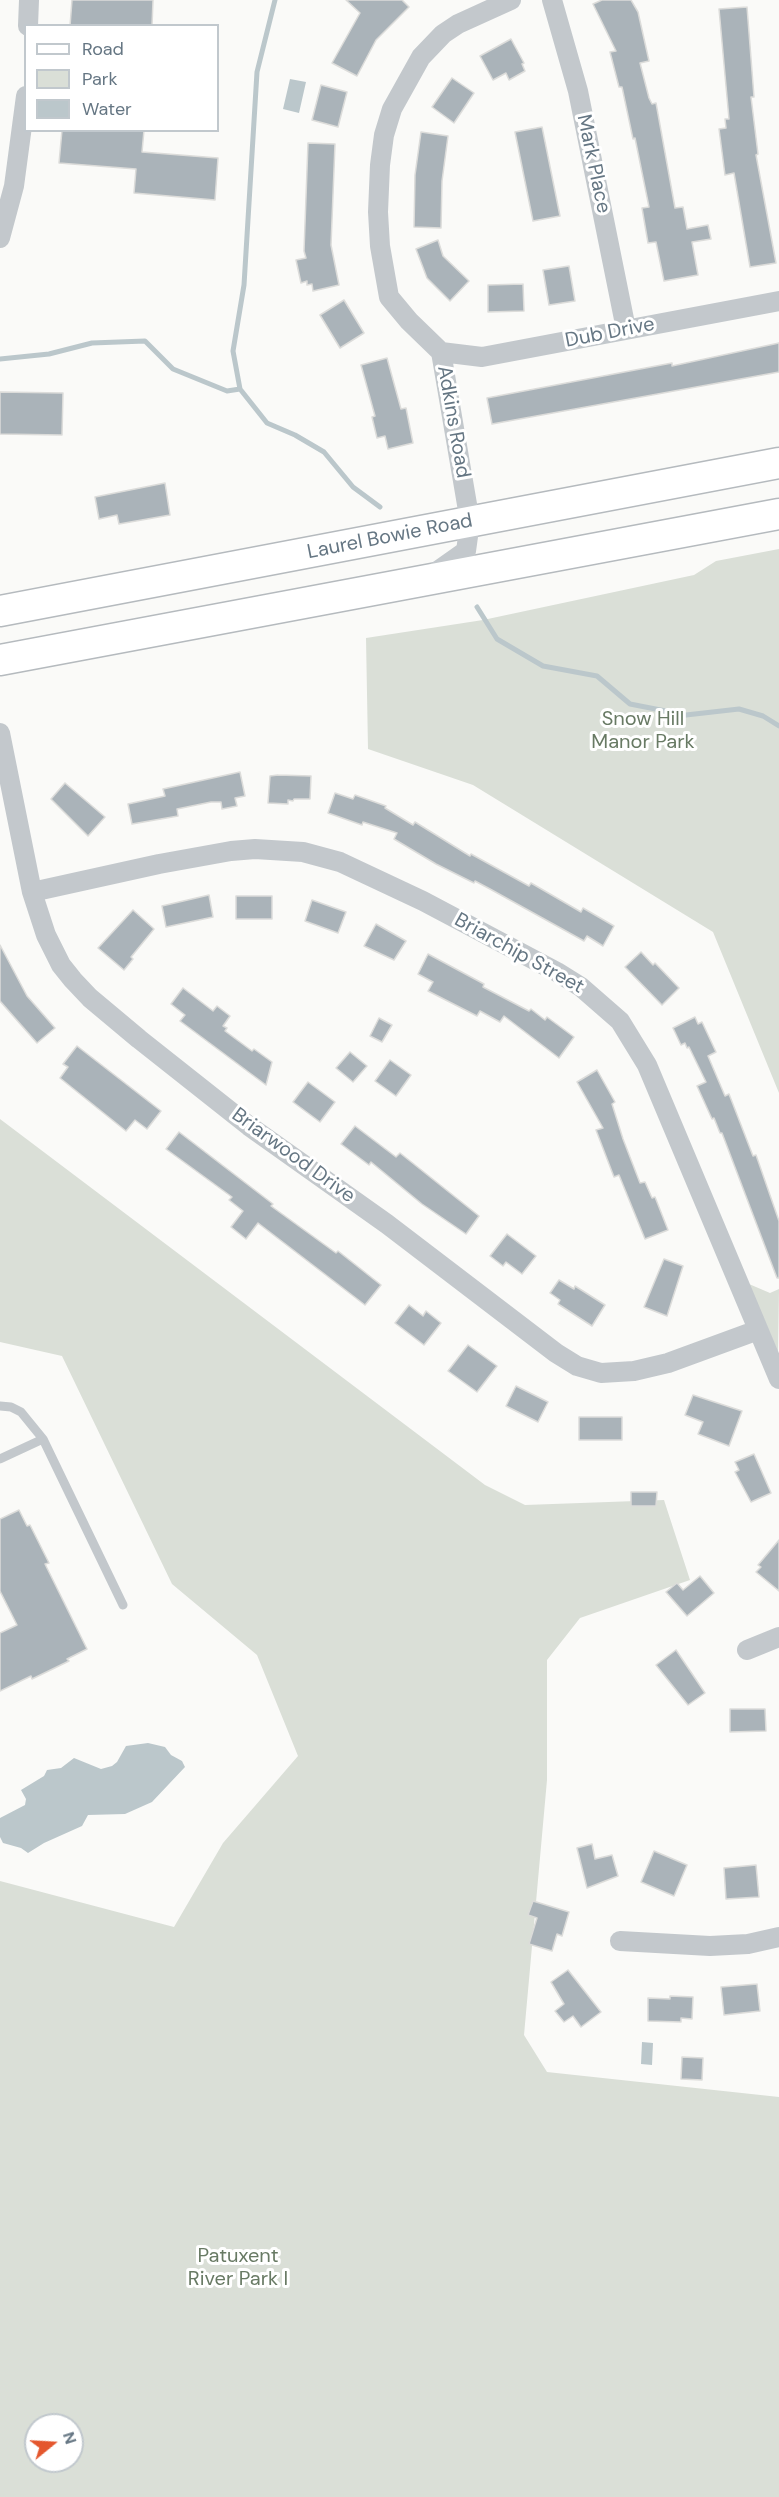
<!DOCTYPE html>
<style>
body{margin:0}
#map{position:relative;width:779px;height:2497px;overflow:hidden;background:#fafaf8;font-family:"DM Sans",sans-serif}
canvas{display:block}
.legend{position:absolute;left:24px;top:24px;width:195px;height:108px;box-sizing:border-box;background:#fff;border:2px solid #c1c8cd;margin:0;padding:8px 10px;list-style:none;font-size:18px;color:#657683}
.legend li{display:flex;align-items:center;gap:12px;height:30px}
.legend b{width:30px;border:2px solid #c1c8cd}
.north{position:absolute;left:24px;top:2413px;width:60px;height:60px;box-sizing:border-box;background:#fff;border:2px solid #c1c8cd;border-radius:50%;rotate:72deg;font-size:16px;font-weight:700;line-height:24px;text-align:center;color:#657683}
.north::after{content:'';display:block;margin:auto;width:21px;height:27px;background:#e4572e;clip-path:polygon(50% 0,100% 100%,50% 72%,0 100%)}
</style>
<div id="map">
<canvas width="779" height="2497"></canvas>
<ul class="legend">
<li><b style="height:8px;background:#fff"></b>Road</li>
<li><b style="height:16px;background:#dadfd7"></b>Park</li>
<li><b style="height:16px;background:#bbc7cb"></b>Water</li>
</ul>
<div class="north">N</div>
</div>
<script>
const context = document.querySelector('canvas').getContext('2d');
context.lineJoin = 'round';
function fill(path, color) { context.fillStyle = color; context.fill(path, 'evenodd'); }
const poly = rows => new Path2D(rows.map(r => 'M' + r).join(''));
function strokePath(path, color, width, dash) { context.strokeStyle = color; context.lineWidth = width; context.lineCap = dash ? 'butt' : 'round'; context.setLineDash(dash || []); context.stroke(path); }
function label(font, color, halo, rows, align = 'center') {
  context.font = font + ' "DM Sans",sans-serif'; context.lineWidth = 6; context.setLineDash([]); context.textBaseline = 'middle'; context.strokeStyle = halo; context.fillStyle = color; for (const [text, x, y, turn = 0] of rows) {
    context.save(); context.translate(x, y); context.rotate((+turn || 0) * Math.PI / 180); context.textAlign = isNaN(turn) ? turn : align; if (halo) context.strokeText(text, 0, 0); context.fillText(text, 0, 0); context.restore();
  }
}
fill(poly([
 [779,549,779,1093,713,932,473,785,368,749,366,638,483,620,694,575,716,561],
 [0,1119,485,1485,525,1505,664,1500,690,1580,580,1618,547,1660,547,1780,524,2035,547,2072,779,2097,779,2497,0,2497,0,1881,174,1927,223,1843,298,1756,257,1655,172,1584,62,1356,0,1342],
 [36,2425,72,2425,72,2461,36,2461],
 [749,1284,770,1293,779,1289,778,1352]
]), '#dadfd7');
fill(poly([
 [290,79,306,82,299,113,283,109],
 [148,1743,165,1747,171,1755,182,1761,185,1767,152,1802,125,1814,88,1815,82,1826,44,1843,28,1853,21,1848,3,1843,0,1837,0,1818,25,1805,26,1799,21,1790,44,1776,47,1770,61,1768,74,1758,101,1769,112,1766,117,1762,126,1746],
 [642,2042,653,2043,652,2065,641,2064]
]), '#bbc7cb');
strokePath(poly([
 [0,359,49,354,92,343,145,341,173,369,227,391,240,389,267,423,295,435,324,452,353,487,380,507],
 [240,389,233,351,244,285,257,72,275,0],
 [477,607,497,639,543,666,597,676,630,704,686,715,739,709,763,716,779,726]
]), '#bbc7cb', 5);
const building = poly([
 [72,0,153,0,152,26,70,26,72,0],
 [346,0,402,0,409,7,376,40,357,76,332,63,360,13,346,0],
 [602,0,631,0,638,12,649,61,640,63,649,98,652,104,656,103,675,208,683,207,687,229,708,225,711,239,692,242,698,275,664,281,656,242,648,243,642,208,649,207,635,138,633,139,622,87,619,87,610,52,616,51,593,4,602,0],
 [747,7,754,97,751,97,758,154,756,155,776,263,750,267,734,173,725,175,719,129,726,128,725,119,729,119,719,9,747,7],
 [511,39,524,63,522,64,525,71,509,80,506,73,493,80,480,56,511,39],
 [452,78,474,93,454,123,432,107,452,78],
 [321,85,347,92,338,127,312,120,321,85],
 [542,127,560,216,533,221,515,132,542,127],
 [62,130,144,130,142,152,218,158,215,200,134,193,136,169,59,163,62,130],
 [421,132,448,136,442,181,441,228,414,227,415,175,421,132],
 [308,143,335,144,331,245,339,285,313,291,312,284,307,285,307,281,301,283,296,260,306,258,304,251,308,143],
 [438,240,443,256,469,281,450,301,427,278,416,249,438,240],
 [569,266,575,301,549,305,543,270,569,266],
 [523,284,524,311,488,312,488,285,523,284],
 [344,300,364,333,340,348,320,315,344,300],
 [779,343,779,372,492,424,487,398,672,363,672,366,779,343],
 [387,358,401,409,406,408,413,443,388,449,385,436,377,438,372,417,375,416,361,365,387,358],
 [0,392,63,393,62,435,0,434,0,392],
 [165,483,170,515,119,524,117,515,99,519,95,497,165,483],
 [240,772,245,796,235,798,237,806,222,809,221,802,211,802,177,809,178,816,132,824,128,804,165,796,163,789,240,772],
 [278,775,311,776,310,799,294,799,293,801,288,800,288,804,268,803,270,776,278,775],
 [65,783,105,817,88,836,51,799,65,783],
 [335,793,353,799,355,795,386,806,385,808,413,825,415,822,470,856,471,854,529,886,531,883,581,912,583,908,614,926,603,946,587,936,584,941,490,889,475,881,474,883,436,864,394,839,397,833,363,822,362,825,328,813,335,793],
 [209,895,213,917,166,927,162,906,209,895],
 [236,896,272,896,272,919,236,919,236,896],
 [312,900,346,912,338,933,305,921,312,900],
 [133,910,154,929,131,957,133,959,124,970,98,948,133,910],
 [376,924,406,941,394,960,364,946,376,924],
 [0,945,27,996,55,1028,37,1043,0,1001,0,945],
 [641,952,653,965,655,963,679,988,662,1005,625,967,641,952],
 [428,954,484,984,483,987,529,1011,531,1009,545,1020,547,1017,574,1037,559,1058,504,1016,500,1022,480,1011,477,1016,428,991,433,982,418,974,428,954],
 [183,988,213,1011,217,1006,230,1016,223,1026,227,1028,225,1031,252,1051,254,1049,272,1062,266,1085,180,1021,185,1015,171,1004,183,988],
 [695,1017,698,1024,702,1022,716,1052,708,1056,725,1096,729,1094,753,1156,756,1155,779,1221,779,1278,777,1278,722,1133,720,1133,714,1118,712,1119,697,1086,706,1082,689,1047,687,1048,685,1043,681,1045,673,1028,695,1017],
 [379,1018,392,1025,382,1042,370,1036,379,1018],
 [77,1046,161,1111,147,1129,135,1120,126,1131,60,1078,68,1067,63,1064,77,1046],
 [350,1052,367,1066,353,1082,336,1068,350,1052],
 [390,1060,411,1075,396,1096,375,1081,390,1060],
 [597,1070,615,1102,612,1104,623,1139,640,1183,645,1182,652,1198,655,1197,668,1230,645,1239,619,1175,614,1177,596,1130,603,1128,577,1082,597,1070],
 [308,1082,335,1102,320,1122,293,1102,308,1082],
 [355,1126,396,1157,400,1153,479,1216,466,1234,422,1204,371,1162,369,1165,341,1144,355,1126],
 [179,1132,273,1204,271,1206,336,1253,338,1251,381,1285,365,1305,258,1223,246,1239,231,1227,243,1211,229,1200,232,1197,166,1149,179,1132],
 [507,1234,536,1256,522,1274,506,1262,503,1266,490,1256,507,1234],
 [664,1259,683,1266,667,1316,644,1307,664,1259],
 [559,1280,574,1289,575,1286,605,1305,592,1326,558,1304,560,1300,550,1293,559,1280],
 [409,1305,423,1316,426,1311,441,1323,424,1345,395,1323,409,1305],
 [468,1345,497,1366,477,1392,448,1371,468,1345],
 [516,1386,548,1402,538,1422,506,1406,516,1386],
 [693,1395,742,1411,729,1446,698,1434,703,1422,685,1415,693,1395],
 [579,1417,622,1417,622,1440,579,1440,579,1417],
 [754,1454,771,1493,751,1502,735,1472,739,1470,735,1462,754,1454],
 [631,1492,657,1492,656,1506,631,1506,631,1492],
 [19,1510,27,1526,30,1525,49,1563,45,1564,87,1649,67,1659,69,1661,32,1679,31,1676,0,1691,0,1633,17,1625,0,1591,0,1519,19,1510],
 [779,1540,779,1591,756,1572,761,1567,758,1565,779,1540],
 [700,1576,714,1593,687,1616,666,1592,677,1583,683,1590,700,1576],
 [676,1650,705,1693,688,1705,656,1665,676,1650],
 [730,1709,765,1709,766,1731,730,1732,730,1709],
 [592,1844,595,1859,612,1855,618,1876,587,1888,577,1848,592,1844],
 [654,1851,687,1865,674,1896,641,1882,654,1851],
 [756,1865,759,1897,726,1899,724,1868,756,1865],
 [533,1901,569,1912,562,1936,557,1934,552,1951,529,1944,537,1918,528,1915,533,1901],
 [568,1970,601,2012,581,2027,573,2016,564,2022,555,2011,564,2004,551,1982,568,1970],
 [757,1984,760,2011,724,2015,721,1987,757,1984],
 [670,1996,693,1997,692,2019,681,2018,681,2022,648,2021,648,1998,670,1999,670,1996],
 [682,2057,703,2058,702,2080,681,2079,682,2057]
]);
fill(building, '#aab3b9');
strokePath(building, '#dcdcda', 1.5);
const primary = poly([
 [0,611,779,463],
 [0,660,779,514]
]);
strokePath(primary, '#b5babe', 33);
strokePath(poly([
 [0,1406,11,1407,21,1412,43,1439,123,1605],
 [0,1459,43,1439]
]), '#c3c8cc', 9);
strokePath(poly([
 [552,0,578,91,626,329],
 [28,26,29,0],
 [0,238,14,186,26,96],
 [441,352,482,357,779,301],
 [432,575,466,551,470,522,441,352,409,321,389,297,380,246,378,212,380,165,384,135,392,109,421,57,443,34,458,24,511,0],
 [0,733,32,892,46,935,61,965,73,980,90,998,139,1039,249,1126,387,1224,556,1353,577,1366,601,1373,634,1371,668,1363,758,1330],
 [32,892,159,864,231,851,255,849,303,852,340,862,423,901,557,972,581,987,620,1021,647,1065,779,1379],
 [747,1650,779,1637],
 [620,1941,710,1946,748,1944,779,1937]
]), '#c3c8cc', 20);
strokePath(primary, '#fff', 30);
label('20px', '#657683', '#fff', [
 ["Mark Place",593,164,78],
 ["Dub Drive",610,333,-11],
 ["Adkins Road",453,422,80],
 ["Laurel Bowie Road",390,537,-11],
 ["Briarchip Street",519,954,29],
 ["Briarwood Drive",293,1156,36]
]);
label('20px', '#687a64', '#fff', [
 ["Snow Hill",643,720],
 ["Manor Park",643,743],
 ["Patuxent",238,2257],
 ["River Park I",238,2280]
]);
</script>
